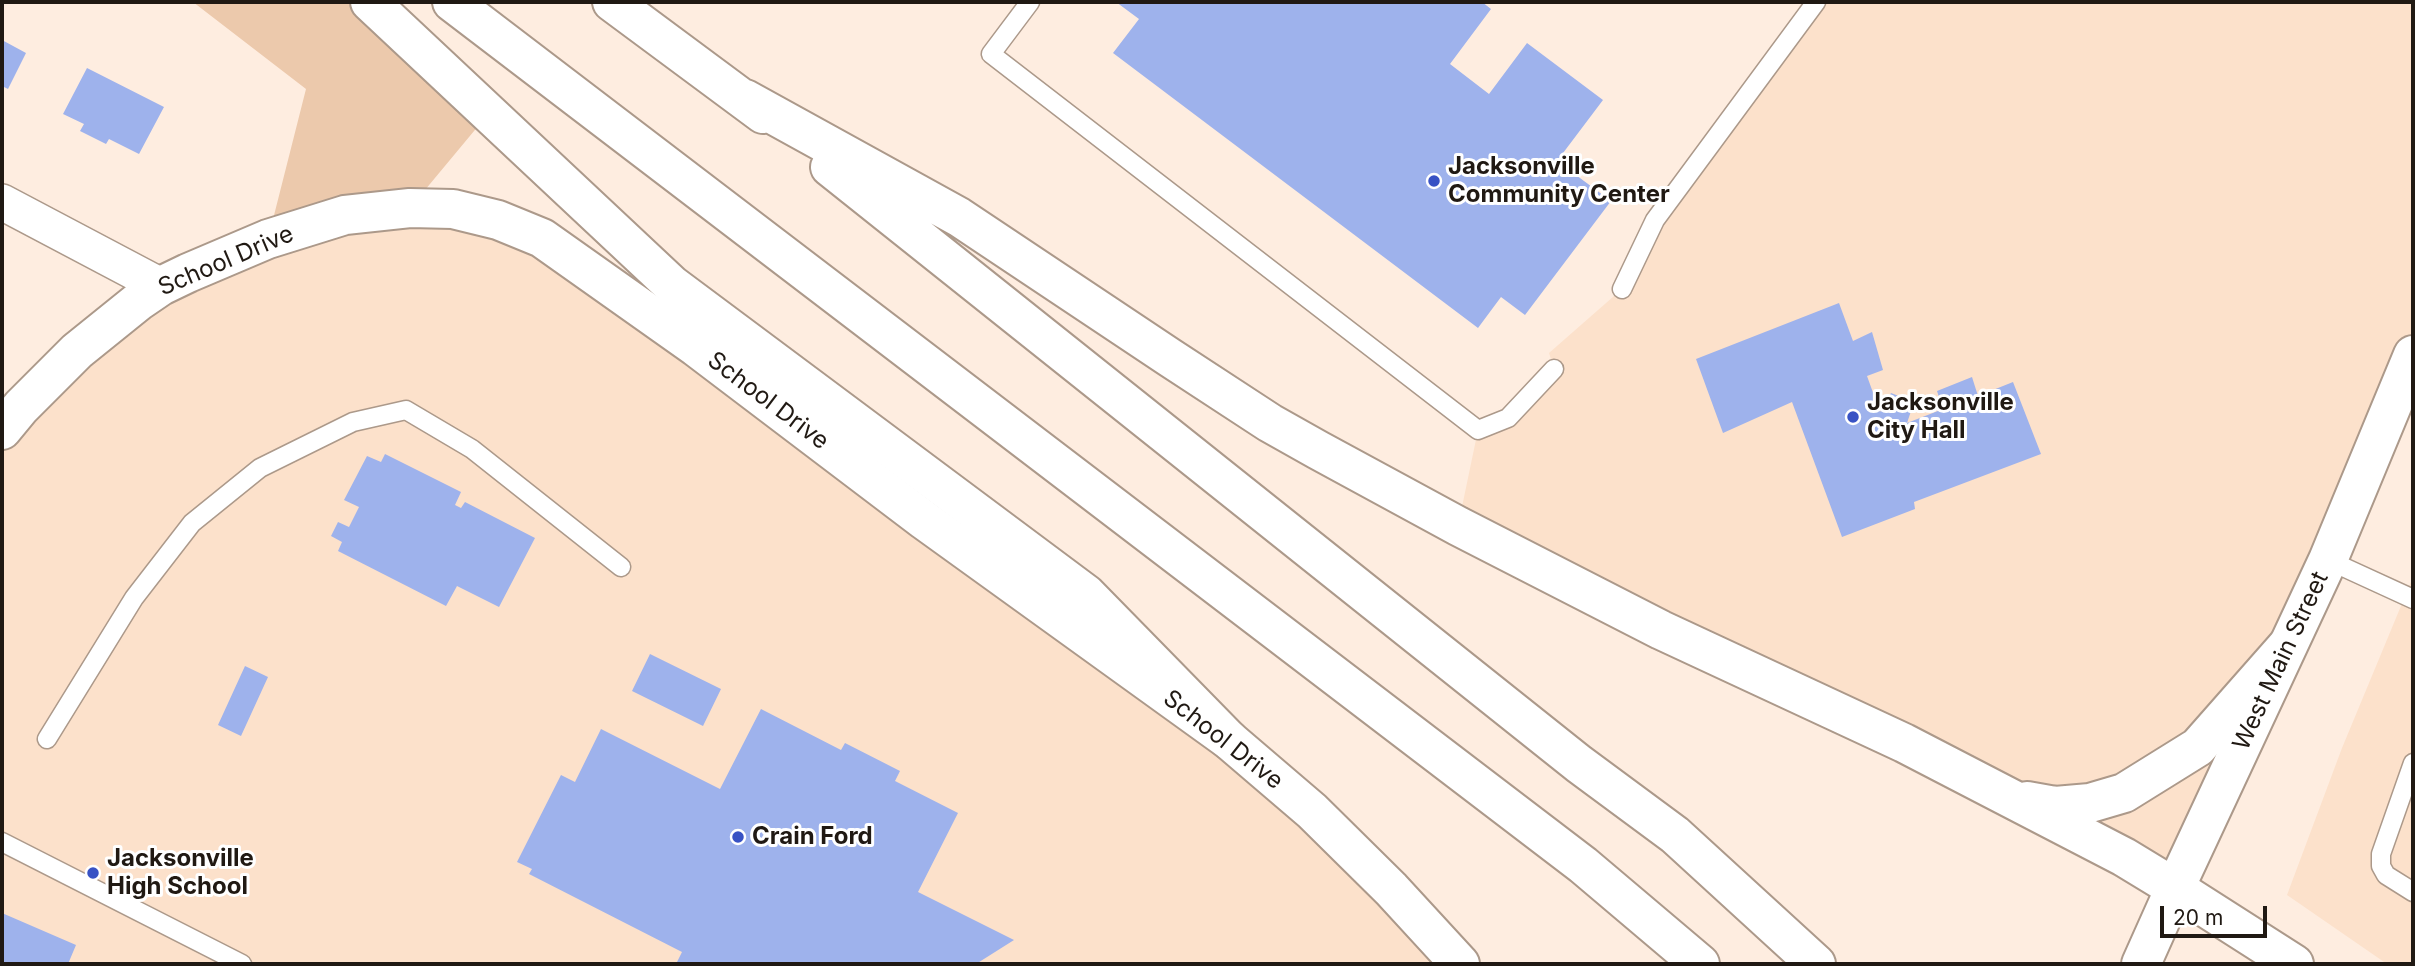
<!DOCTYPE html>
<style>
body{margin:0}
#map{position:relative;width:2415px;height:966px;overflow:hidden;background:#feede0;font-family:Inter,sans-serif}
canvas{display:block}
.frame{position:absolute;inset:0;border:4px solid #201913;pointer-events:none}
.scale{position:absolute;left:2160px;top:906px;width:107px;height:32px;box-sizing:border-box;border:4px solid #201913;border-top:0;padding-left:9px;font-size:21px;line-height:24px;white-space:nowrap;color:#201913;-webkit-text-stroke:5px #fff;paint-order:stroke}
</style>
<div id="map">
<canvas width="2415" height="966"></canvas>
<div class="frame"></div>
<div class="scale">20 m</div>
</div>
<script>
const context = document.querySelector('canvas').getContext('2d');
context.lineJoin = 'round';
function fill(path, color) { context.fillStyle = color; context.fill(path, 'evenodd'); }
const poly = rows => new Path2D(rows.map(r => 'M' + r).join(''));
function strokePath(path, color, width, dash) { context.strokeStyle = color; context.lineWidth = width; context.lineCap = dash ? 'butt' : 'round'; context.setLineDash(dash || []); context.stroke(path); }
function label(font, color, halo, rows, align = 'center') {
  context.font = font + ' Inter,sans-serif'; context.lineWidth = 6; context.setLineDash([]); context.textBaseline = 'middle'; context.strokeStyle = halo; context.fillStyle = color; for (const [text, x, y, turn = 0] of rows) {
    context.save(); context.translate(x, y); context.rotate((+turn || 0) * Math.PI / 180); context.textAlign = isNaN(turn) ? turn : align; if (halo) context.strokeText(text, 0, 0); context.fillText(text, 0, 0); context.restore();
  }
}
fill(poly([
 [1816,2,2413,2,2413,355,2175,888,1458,526,1478,430,1508,418,1554,369,1549,353,1622,289,1655,220],
 [345,215,498,220,1229,740,1460,964,2,964,2,430,139,301],
 [2413,577,2413,964,2387,964,2287,895,2342,748]
]), '#fce1cb');
fill(poly([
 [193,2,370,2,489,113,410,208,268,239,306,89]
]), '#ecc9ac');
fill(poly([
 [1116,2,1482,2,1491,9,1450,64,1489,94,1527,43,1603,100,1557,161,1611,201,1525,315,1501,297,1478,328,1113,53,1139,19],
 [2,40,26,53,8,89,2,86],
 [87,68,164,107,139,154,109,139,106,144,80,131,84,124,63,114],
 [1839,303,1853,341,1872,332,1883,370,1867,376,1880,412,1891,393,1914,402,1907,423,1943,409,1937,391,1972,377,1978,396,2013,382,2041,454,1914,502,1915,509,1842,537,1792,402,1723,433,1696,359],
 [385,454,461,492,455,505,461,508,465,502,535,538,499,607,457,586,446,606,338,551,342,542,331,536,338,522,349,527,359,507,344,500,367,456,381,462],
 [650,654,721,689,703,726,632,691],
 [245,666,268,677,241,736,218,725],
 [761,709,841,750,845,743,900,771,895,781,958,813,918,892,1014,940,976,964,676,964,682,952,529,874,532,869,517,862,561,775,575,782,601,729,720,789],
 [2,913,76,945,68,964,2,964]
]), '#9eb2ec');
const lane = poly([
 [1030,2,991,54,1478,430,1508,418,1554,369],
 [1622,289,1655,220,1816,2],
 [2328,560,2413,599],
 [47,739,134,598,192,523,260,468,353,422,406,410,472,449,621,567],
 [2413,763,2381,854,2381,866,2386,875,2413,892],
 [2,842,242,964]
]);
const street = poly([
 [2,202,161,286]
]);
const secondary = poly([
 [2,430,21,407,77,351,139,301,161,286,188,273,268,239,345,215,410,208,453,209,498,220,542,238,696,347,924,520,1229,740,1312,811,1391,889,1460,964],
 [2294,964,2175,888,2328,560,2413,355]
]);
const primary = poly([
 [2141,964,2175,888]
]);
const highway = poly([
 [370,2,672,285,1086,594,1229,740],
 [452,2,1583,865,1700,964],
 [612,2,763,114],
 [745,99,959,217,1169,357,1270,423,1318,450,1458,526,1661,630,1904,743,2124,857,2175,888],
 [830,167,1579,764,1675,835,1816,964],
 [2027,801,2055,806,2090,803,2124,793,2198,747,2287,646]
]);
strokePath(lane, '#ac998a', 21);
strokePath(street, '#ac998a', 38);
strokePath(secondary, '#ac998a', 42);
strokePath(primary, '#ac998a', 42);
strokePath(highway, '#ac998a', 42);
strokePath(lane, '#fff', 18);
strokePath(street, '#fff', 35);
strokePath(secondary, '#fff', 38);
strokePath(primary, '#fff', 38);
strokePath(highway, '#fff', 38);
for (const [x, y, r, color] of [
 [1434,181,7,"#3852c4"],
 [1853,417,7,"#3852c4"],
 [738,837,7,"#3852c4"],
 [93,873,7,"#3852c4"]
]) { const dot = new Path2D(); dot.arc(x, y, r, 0, 2 * Math.PI); context.fillStyle = color; context.fill(dot); strokePath(dot, '#fff', 2.5); }
label('bold 24px', '#201913', '#fff', [
 ["Jacksonville",1448,167],
 ["Community Center",1448,195],
 ["Jacksonville",1867,403],
 ["City Hall",1867,431],
 ["Crain Ford",752,837],
 ["Jacksonville",107,859],
 ["High School",107,887]
], 'left');
label('24px', '#201913', '#fff', [
 ["School Drive",226,261,-23],
 ["School Drive",768,401,37],
 ["West Main Street",2281,661,-65],
 ["School Drive",1223,740,38]
]);
</script>
